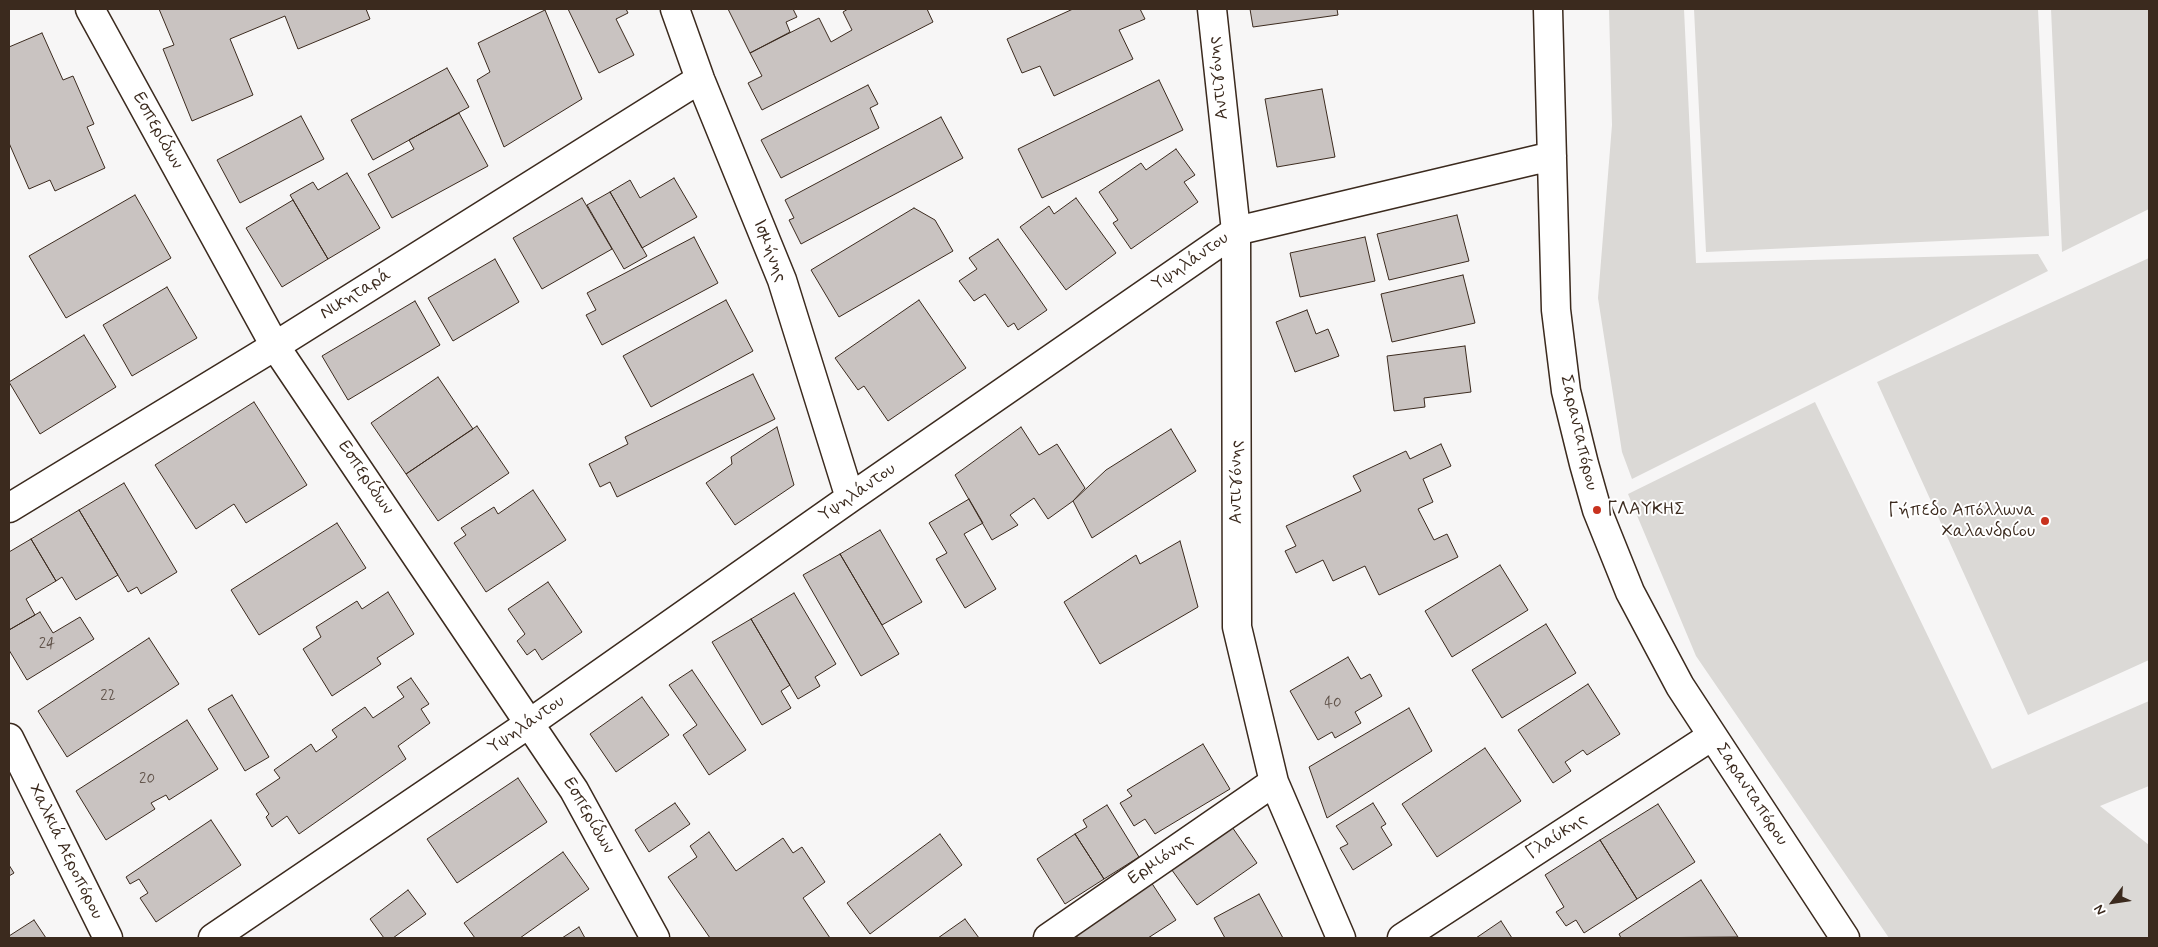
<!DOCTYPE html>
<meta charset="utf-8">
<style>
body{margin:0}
#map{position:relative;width:2158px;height:947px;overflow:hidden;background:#f7f6f6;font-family:Mynerve,sans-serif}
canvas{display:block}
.frame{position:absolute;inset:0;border:10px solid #3b2a1e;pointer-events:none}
.north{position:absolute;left:2088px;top:877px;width:50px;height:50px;-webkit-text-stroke:4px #fff;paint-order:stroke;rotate:239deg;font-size:14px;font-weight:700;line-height:20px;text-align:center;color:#3b2a1e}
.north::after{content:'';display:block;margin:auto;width:18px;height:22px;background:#3b2a1e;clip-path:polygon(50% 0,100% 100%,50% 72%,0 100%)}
</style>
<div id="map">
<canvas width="2158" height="947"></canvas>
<div class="frame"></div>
<div class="north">N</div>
</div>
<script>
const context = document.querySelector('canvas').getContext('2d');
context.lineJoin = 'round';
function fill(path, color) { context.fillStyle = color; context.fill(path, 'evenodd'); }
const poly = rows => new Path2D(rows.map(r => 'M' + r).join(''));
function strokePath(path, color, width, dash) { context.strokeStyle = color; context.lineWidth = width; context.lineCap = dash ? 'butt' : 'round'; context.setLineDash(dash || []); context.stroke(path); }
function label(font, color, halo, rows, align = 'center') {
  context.font = font + ' Mynerve,sans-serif'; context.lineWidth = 4; context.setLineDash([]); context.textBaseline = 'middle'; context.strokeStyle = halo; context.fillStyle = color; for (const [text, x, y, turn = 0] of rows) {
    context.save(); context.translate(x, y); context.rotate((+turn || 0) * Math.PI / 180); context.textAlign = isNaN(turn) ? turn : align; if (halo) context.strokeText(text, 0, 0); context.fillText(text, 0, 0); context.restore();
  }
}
fill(poly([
 [1609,9,1684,9,1696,263,2038,254,2048,271,1632,479,1622,452,1598,298,1612,125],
 [1694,9,2038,9,2049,236,1706,252],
 [2051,9,2149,9,2149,209,2062,252],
 [2149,258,2149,660,2028,715,1877,382],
 [1815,402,1992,769,2149,701,2149,786,2100,806,2149,845,2149,938,1889,938,1696,656,1628,494]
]), '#dbd9d6');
const building = poly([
 [159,9,366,9,370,19,298,49,285,16,230,39,253,95,192,121,163,49,174,45,159,9],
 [568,9,626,9,628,13,616,19,634,55,599,73,568,9],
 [728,9,793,9,797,17,786,22,790,32,750,53,728,9],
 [848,9,927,9,933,22,762,110,748,83,762,76,750,53,819,18,831,42,852,30,843,12,848,9],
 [1073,9,1140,9,1145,19,1119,30,1133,59,1054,96,1040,66,1022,73,1007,39,1073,9],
 [1250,9,1337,9,1338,15,1253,27,1250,9],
 [545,10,582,99,504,147,477,80,490,72,478,43,545,10],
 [42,33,63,80,73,76,94,124,87,127,105,168,55,191,50,180,29,189,9,143,9,47,42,33],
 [447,68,469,107,373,160,351,120,447,68],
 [1159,80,1183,130,1042,198,1018,149,1159,80],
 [868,85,878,104,870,108,879,128,781,178,761,140,868,85],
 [1322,89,1335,157,1277,167,1265,99,1322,89],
 [459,113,488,166,392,218,368,174,414,149,409,140,459,113],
 [301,116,324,159,240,203,217,160,301,116],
 [941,117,963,158,801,244,789,220,794,218,785,200,941,117],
 [1176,149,1195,175,1184,182,1198,202,1131,249,1113,223,1118,220,1099,192,1141,163,1146,170,1176,149],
 [347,173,380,228,328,259,290,195,313,182,318,190,347,173],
 [674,178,697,217,642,248,610,192,630,180,640,198,674,178],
 [610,192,647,256,624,269,587,205,610,192],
 [135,195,171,258,66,318,29,256,135,195],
 [582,198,612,249,542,289,513,238,582,198],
 [1076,198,1116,253,1066,290,1020,227,1049,206,1054,214,1076,198],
 [293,200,328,259,282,287,246,228,293,200],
 [914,208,935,220,953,251,839,317,811,270,914,208],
 [1457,215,1469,261,1389,280,1377,234,1457,215],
 [694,237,718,283,602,345,586,315,596,310,587,293,694,237],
 [1365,237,1375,281,1300,297,1290,253,1365,237],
 [998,239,1047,310,1018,330,1014,323,1008,327,985,294,974,301,959,281,977,269,969,258,998,239],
 [495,259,519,302,453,341,428,298,495,259],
 [1463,275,1475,323,1392,342,1381,294,1463,275],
 [167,287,197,338,132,376,103,325,167,287],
 [726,300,753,351,651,407,623,356,726,300],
 [919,300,966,368,888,421,864,386,858,390,835,358,919,300],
 [415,301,440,345,348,400,322,356,415,301],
 [1307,310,1316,334,1328,329,1339,356,1295,372,1276,322,1307,310],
 [84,335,116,387,40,434,9,382,84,335],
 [1465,346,1471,392,1424,398,1425,407,1394,411,1387,356,1465,346],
 [753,374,775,419,617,497,610,482,600,487,589,464,628,444,625,437,753,374],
 [438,377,473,429,406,474,371,423,438,377],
 [254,402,307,485,246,523,234,504,196,529,155,465,254,402],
 [477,426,509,473,438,521,406,474,477,426],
 [777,427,794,485,735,525,706,483,732,464,731,457,777,427],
 [1021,427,1039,455,1057,444,1085,488,1073,501,1048,519,1034,498,1010,515,1018,525,992,540,955,475,1021,427],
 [1171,429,1196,471,1092,538,1073,501,1106,470,1171,429],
 [1441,444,1451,466,1423,479,1433,502,1418,509,1434,540,1447,534,1458,557,1379,595,1365,566,1333,581,1323,560,1296,573,1285,551,1296,546,1286,526,1361,491,1353,476,1406,451,1410,459,1441,444],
 [124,483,177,572,141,594,137,587,128,592,79,510,124,483],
 [533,490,566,540,486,592,454,543,466,535,461,528,494,507,498,514,533,490],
 [969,499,983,523,964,534,996,589,965,608,936,559,947,553,929,523,969,499],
 [79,510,118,575,76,600,62,577,56,581,31,539,79,510],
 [337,523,366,568,259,635,231,590,337,523],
 [880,530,922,602,882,625,840,554,880,530],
 [31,539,56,581,26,599,35,615,9,630,9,552,31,539],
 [1180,541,1198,607,1100,664,1064,602,1136,555,1140,564,1180,541],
 [840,554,899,654,861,676,803,575,840,554],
 [1500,565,1528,610,1452,657,1425,611,1500,565],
 [548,582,582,632,542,660,535,649,527,655,517,641,525,634,508,609,548,582],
 [388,592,414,634,377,658,381,664,332,696,303,649,321,637,316,627,357,601,362,609,388,592],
 [794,593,836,664,815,677,820,686,798,699,751,619,794,593],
 [40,612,53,633,80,617,94,639,27,680,9,650,9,630,40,612],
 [751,619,790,685,781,691,791,708,762,725,712,642,751,619],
 [1546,624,1576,673,1502,718,1472,670,1546,624],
 [149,638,179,684,67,757,38,711,149,638],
 [1348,657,1361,679,1370,674,1382,696,1355,712,1361,723,1335,738,1332,732,1318,740,1290,691,1348,657],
 [692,670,746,750,709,775,683,735,697,725,669,685,692,670],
 [411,678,429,704,421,709,430,723,398,746,406,759,299,834,287,816,272,827,266,817,269,814,256,794,280,778,274,770,311,744,316,752,337,737,332,730,365,707,373,718,404,697,397,687,411,678],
 [1588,684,1620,734,1587,755,1583,750,1565,762,1571,771,1553,783,1518,730,1588,684],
 [232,695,269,757,245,771,208,709,232,695],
 [642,697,669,735,616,772,590,734,642,697],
 [1409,708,1432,751,1327,818,1309,767,1409,708],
 [187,720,218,769,169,800,166,795,151,803,155,809,106,840,76,791,187,720],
 [1203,744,1230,789,1155,834,1145,819,1134,826,1120,803,1132,796,1127,790,1203,744],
 [1485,748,1521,801,1437,857,1402,804,1485,748],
 [518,778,547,822,457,883,427,839,518,778],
 [675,803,690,824,649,852,635,830,675,803],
 [1373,803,1386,824,1381,827,1392,845,1353,870,1340,848,1348,844,1336,826,1373,803],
 [1658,804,1695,862,1637,899,1600,840,1658,804],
 [1107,805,1139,857,1104,879,1075,834,1087,827,1083,820,1107,805],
 [211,820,241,865,156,922,140,898,148,893,139,879,130,884,126,877,211,820],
 [1230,824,1257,863,1197,905,1169,866,1230,824],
 [709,832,736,871,783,838,793,853,802,847,825,882,803,898,830,938,710,938,668,877,697,857,690,846,709,832],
 [940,834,962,865,870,934,847,903,940,834],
 [1075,834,1104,879,1065,904,1037,859,1075,834],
 [1600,840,1637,899,1584,933,1576,920,1566,926,1556,912,1564,907,1545,875,1600,840],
 [563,852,589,889,520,938,475,938,464,923,563,852],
 [9,865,14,873,9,876,9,865],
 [1149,879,1176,920,1148,938,1078,938,1072,930,1149,879],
 [1701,880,1738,937,1621,938,1619,934,1701,880],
 [408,890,426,914,393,938,384,938,370,919,408,890],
 [1259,894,1283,938,1225,938,1214,918,1259,894],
 [965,919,979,938,938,938,965,919],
 [34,920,46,938,9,938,9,936,34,920],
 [1501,921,1512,938,1476,938,1501,921],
 [579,927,585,938,562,938,579,927]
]);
fill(building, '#c9c3c1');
strokePath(building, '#3b2a1e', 1);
const minor = poly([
 [90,9,275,346,574,790,655,938],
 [675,9,700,79,782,280,850,498],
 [1212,9,1236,231,1237,627,1274,782,1341,938],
 [1548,9,1556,310,1566,391,1584,464,1597,510,1630,592,1680,686,1845,938],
 [9,508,275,346,700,79],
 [9,738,108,938],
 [213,938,530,723,850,498,1236,231,1552,156],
 [1048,938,1274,782],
 [1402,938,1712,736]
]);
strokePath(minor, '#3b2a1e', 31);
strokePath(minor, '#fff', 28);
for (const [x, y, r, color] of [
 [1597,510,5,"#c8321e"],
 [2045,521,5,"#c8321e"]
]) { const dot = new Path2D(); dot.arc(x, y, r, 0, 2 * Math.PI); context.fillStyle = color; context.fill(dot); strokePath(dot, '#fff', 2); }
label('15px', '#5e5047', null, [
 ["24",47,645],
 ["22",108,697],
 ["40",1333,704],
 ["20",147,780]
]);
label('18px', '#3b2a1e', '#fff', [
 ["Αντιγόνης",1219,78,-96],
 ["Εσπερίδων",157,131,61],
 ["Ισμήνης",769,251,69],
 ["Υψηλάντου",1191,262,-35],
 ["Νικηταρά",356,295,-32],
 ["Σαρανταπόρου",1578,433,77],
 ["Εσπερίδων",365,478,56],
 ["Αντιγόνης",1237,482,-90],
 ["Υψηλάντου",858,493,-35],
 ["Υψηλάντου",527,725,-35],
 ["Σαρανταπόρου",1751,795,57],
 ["Εσπερίδων",588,816,60],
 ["Γλαύκης",1557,837,-33],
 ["Χαλκιά Αεροπόρου",65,852,64],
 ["Ερμιόνης",1161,860,-35]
]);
label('18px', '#3b2a1e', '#fff', [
 ["ΓΛΑΥΚΗΣ",1607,510],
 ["Γήπεδο Απόλλωνα",2035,511,"right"],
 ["Χαλανδρίου",2035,532,"right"]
], 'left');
</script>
